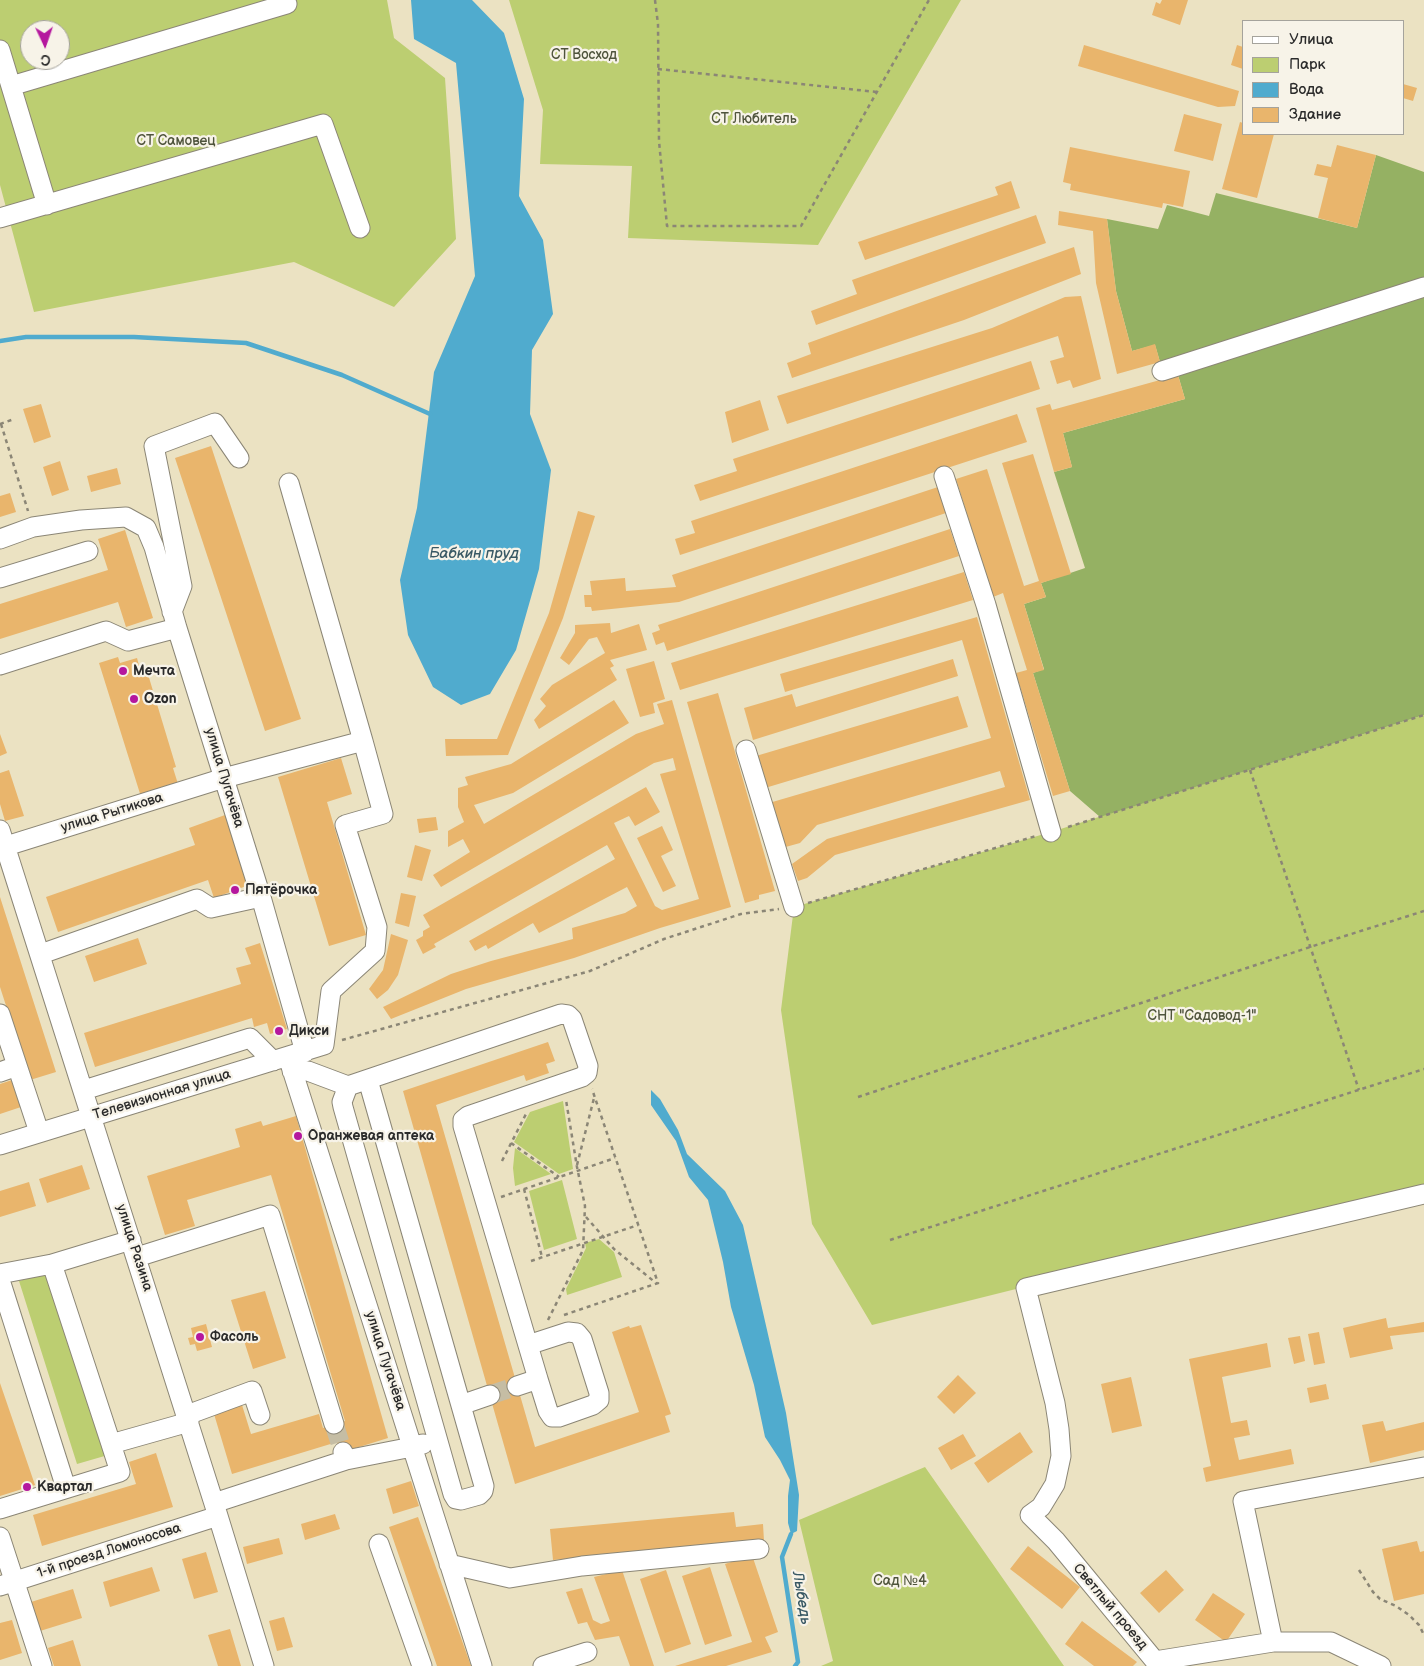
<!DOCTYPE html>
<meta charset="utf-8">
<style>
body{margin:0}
#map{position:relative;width:1424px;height:1666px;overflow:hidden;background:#ebe2c2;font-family:"Balsamiq Sans",sans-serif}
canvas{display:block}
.legend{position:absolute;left:1242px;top:20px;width:162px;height:115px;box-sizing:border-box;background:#f7f3e8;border:1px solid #a5a39c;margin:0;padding:6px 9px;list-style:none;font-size:15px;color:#2b2b2b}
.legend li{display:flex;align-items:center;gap:10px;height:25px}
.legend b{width:25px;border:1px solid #a5a39c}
.north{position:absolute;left:20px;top:20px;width:50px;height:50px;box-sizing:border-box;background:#f7f3e8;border:1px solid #a5a39c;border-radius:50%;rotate:177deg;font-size:14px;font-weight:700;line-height:20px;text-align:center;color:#2b2b2b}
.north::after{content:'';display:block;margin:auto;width:18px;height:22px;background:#b5179e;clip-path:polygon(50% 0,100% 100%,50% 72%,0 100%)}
</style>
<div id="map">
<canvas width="1424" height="1666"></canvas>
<ul class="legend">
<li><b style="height:6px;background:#fff"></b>Улица</li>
<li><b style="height:14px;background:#bcce71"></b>Парк</li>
<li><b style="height:14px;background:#50abce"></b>Вода</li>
<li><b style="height:14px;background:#e9b56c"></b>Здание</li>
</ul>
<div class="north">С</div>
</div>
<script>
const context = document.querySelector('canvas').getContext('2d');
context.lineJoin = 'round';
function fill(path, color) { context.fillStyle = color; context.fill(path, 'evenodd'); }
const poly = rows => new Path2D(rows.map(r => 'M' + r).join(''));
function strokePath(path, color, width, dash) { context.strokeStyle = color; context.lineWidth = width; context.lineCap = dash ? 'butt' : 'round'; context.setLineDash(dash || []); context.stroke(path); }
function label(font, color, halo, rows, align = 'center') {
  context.font = font + ' "Balsamiq Sans",sans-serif'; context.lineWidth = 4.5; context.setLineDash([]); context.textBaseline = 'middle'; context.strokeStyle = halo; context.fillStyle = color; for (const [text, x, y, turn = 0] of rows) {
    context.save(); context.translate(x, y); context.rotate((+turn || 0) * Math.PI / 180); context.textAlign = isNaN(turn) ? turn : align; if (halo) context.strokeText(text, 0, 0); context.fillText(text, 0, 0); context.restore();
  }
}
fill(poly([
 [0,0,387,0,394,38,445,78,456,239,394,307,294,262,34,312,0,185],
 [30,30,60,30,60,60,30,60],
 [509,0,961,0,818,245,628,238,632,166,540,164,543,110],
 [1424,715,1424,1187,872,1325,812,1224,781,1010,794,907,1051,832],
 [563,1101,573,1169,559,1174,514,1142,530,1112],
 [515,1148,551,1174,515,1186,513,1168],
 [562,1180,577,1239,544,1250,529,1191],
 [599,1239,614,1252,622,1277,567,1295,566,1289,586,1248,585,1243],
 [50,1272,108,1455,77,1464,19,1281],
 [925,1467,1064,1666,821,1666,833,1661,799,1520]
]), '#bcce71');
fill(poly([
 [1376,155,1424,172,1424,715,1100,817,1070,791,1033,673,1044,669,1024,604,1046,597,1041,583,1085,568,1054,472,1072,467,1063,433,1185,399,1178,375,1160,362,1155,345,1132,351,1116,291,1107,219,1158,229,1167,205,1209,216,1216,193,1357,228]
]), '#95b163');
fill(poly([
 [411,0,472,0,504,33,524,99,519,196,543,240,553,314,532,350,530,414,551,470,539,569,516,650,490,694,461,705,433,687,408,635,400,580,417,508,434,372,475,276,456,63,414,39],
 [651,1090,660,1099,678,1130,687,1154,725,1191,743,1225,786,1413,799,1495,797,1531,791,1534,788,1523,788,1496,790,1480,780,1460,765,1437,754,1385,731,1307,723,1262,708,1200,689,1177,676,1141,651,1105]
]), '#50abce');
strokePath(poly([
 [0,341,26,337,134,337,246,343,342,375,430,414],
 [791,1534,782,1557,798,1662,795,1666]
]), '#50abce', 4.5);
fill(poly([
 [1162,0,1188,0,1180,25,1152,15,1156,2,1160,4],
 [1084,45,1239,91,1235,106,1218,107,1078,66],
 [1237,45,1243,47,1243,69,1231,65],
 [1403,84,1417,88,1413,101,1403,98],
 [1184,114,1222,124,1213,161,1174,151],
 [1240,122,1243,123,1243,134,1274,134,1257,198,1222,189],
 [1337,145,1376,155,1357,228,1318,218,1328,178,1314,175,1317,164,1331,167],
 [1070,147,1190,171,1183,207,1163,203,1162,208,1070,190,1071,184,1063,182],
 [1011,181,1020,208,865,260,858,242,998,195,995,187],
 [1059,211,1107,219,1116,291,1132,351,1155,344,1160,362,1117,374,1096,283,1093,231,1058,225],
 [1036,215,1046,243,816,325,811,311,857,294,852,280],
 [1074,247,1081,274,964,320,792,378,787,363,811,354,808,343],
 [1081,296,1101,379,1073,388,1070,380,1057,384,1050,361,1064,357,1058,336,787,424,777,396,992,328,1065,297],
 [1031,361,1040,389,700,501,694,485,737,471,733,459],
 [1178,375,1185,399,1063,433,1072,467,1054,472,1036,408,1050,404,1052,410],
 [760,400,769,430,732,443,725,412],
 [41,404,51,437,34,443,23,409],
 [1017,414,1027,442,680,555,675,539,695,533,691,521],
 [211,446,301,719,265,731,175,458],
 [1033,454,1071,574,1041,583,1046,597,1024,604,1044,670,1033,673,1070,791,1053,796,1016,673,1027,670,1003,593,993,597,956,479,987,469,1024,586,1039,581,1002,463],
 [60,461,69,490,52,496,43,467],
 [117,468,121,484,91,492,87,476],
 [938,487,946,513,679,602,592,611,591,607,585,607,584,595,592,595,590,581,625,578,626,591,676,587,672,575],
 [10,493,16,512,0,517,0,496],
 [578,511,595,516,563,618,508,755,446,756,445,739,497,739,549,613],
 [950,529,959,556,667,651,664,642,656,645,652,633,660,630,658,625],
 [125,530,153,618,126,627,118,602,0,639,0,604,108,570,98,539],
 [964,572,973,600,680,690,671,663],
 [977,617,1030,800,835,855,807,878,798,881,792,864,827,839,1005,787,1000,771,817,825,800,843,782,848,769,803,991,738,962,640,785,692,780,674],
 [610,623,611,633,639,624,647,650,610,660,614,666,610,668,617,680,539,729,534,720,546,706,540,699,552,685,605,653,597,637,589,639,569,665,560,658,575,633,575,625],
 [118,657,120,663,137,658,141,673,147,671,176,767,173,768,178,784,142,800,99,663],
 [953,659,958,676,753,740,744,708,792,694,796,707],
 [654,661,665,699,653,703,655,713,640,717,626,669],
 [718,693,775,891,759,895,759,899,745,903,687,702],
 [958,696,968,727,765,788,756,756],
 [614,700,629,723,513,793,474,805,484,824,636,734,664,724,657,704,672,700,731,907,660,928,574,958,466,989,391,1019,383,1007,451,974,491,961,573,939,572,928,625,913,637,906,627,887,539,933,533,923,488,949,486,945,475,951,469,941,615,859,607,845,434,944,436,947,423,954,416,940,423,936,423,931,430,927,423,915,646,787,660,812,635,826,629,816,614,823,655,906,662,910,699,899,660,774,676,770,673,758,654,763,441,887,433,875,470,852,463,839,448,847,448,831,464,822,458,807,458,788,468,785,465,777,511,764],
 [0,734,7,753,0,756],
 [341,758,352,794,327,802,366,935,329,946,278,777],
 [9,770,24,816,5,821,0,804,0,773],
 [225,815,249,885,214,898,208,880,58,932,46,897,195,845,189,828],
 [436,817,438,830,419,833,417,819],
 [662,826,673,850,661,856,676,886,663,892,637,838],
 [415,845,431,850,422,881,407,877],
 [401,893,416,896,409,927,395,923],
 [0,897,56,1072,30,1080,0,987],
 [391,934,408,940,398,975,388,990,377,999,369,989,383,970],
 [138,938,147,964,94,982,85,956],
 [260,943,287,1029,270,1034,267,1023,254,1027,252,1018,95,1067,84,1033,241,984,236,968,251,964,245,948],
 [548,1042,555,1061,546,1064,549,1073,526,1081,524,1075,436,1105,535,1447,639,1412,612,1332,629,1326,630,1328,641,1325,671,1414,665,1416,670,1432,515,1484,403,1091],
 [12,1080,21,1107,0,1114,0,1084],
 [296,1116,388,1438,340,1453,337,1442,232,1474,214,1414,242,1405,251,1434,319,1414,323,1428,345,1421,271,1175,187,1200,195,1226,165,1235,147,1176,240,1147,235,1129,261,1121,263,1126],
 [82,1165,90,1189,47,1203,39,1179],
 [29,1182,36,1206,0,1217,0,1191],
 [265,1291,286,1358,253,1369,231,1300],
 [1386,1318,1388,1328,1424,1322,1424,1332,1390,1336,1393,1349,1350,1358,1343,1328],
 [206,1324,212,1347,197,1351,195,1344,190,1345,188,1338,193,1337,191,1328],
 [1319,1332,1325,1363,1314,1365,1308,1334],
 [1300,1336,1305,1361,1294,1364,1288,1338],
 [1267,1343,1271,1367,1222,1377,1231,1423,1247,1420,1250,1435,1234,1438,1239,1460,1291,1449,1294,1464,1206,1482,1203,1468,1211,1466,1189,1359],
 [958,1375,976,1393,954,1414,937,1397],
 [1131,1377,1142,1426,1112,1433,1101,1384],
 [0,1383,35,1485,0,1496],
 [1326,1384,1329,1399,1310,1403,1307,1388],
 [1383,1421,1386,1431,1424,1422,1424,1450,1370,1463,1362,1425],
 [1020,1432,1033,1452,988,1483,974,1463],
 [963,1434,976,1456,951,1470,938,1448],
 [156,1453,173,1507,42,1546,33,1515,136,1484,129,1462],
 [411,1481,419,1506,393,1514,386,1489],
 [734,1512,736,1527,763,1524,764,1541,553,1560,550,1529],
 [335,1514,340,1529,305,1540,301,1524],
 [418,1517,471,1666,437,1666,389,1527],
 [279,1538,283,1554,247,1564,243,1547],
 [1417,1541,1420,1552,1424,1551,1424,1594,1394,1601,1382,1549],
 [1028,1546,1080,1587,1062,1609,1010,1569],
 [206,1552,218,1592,194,1599,182,1559],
 [752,1555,778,1632,765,1637,772,1652,726,1666,675,1666,752,1642,725,1564],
 [152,1567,160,1591,110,1607,103,1582],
 [710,1567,732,1636,705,1645,682,1576],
 [622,1570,654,1666,630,1666,619,1636,595,1640,587,1622,578,1624,566,1592,582,1588,593,1620,601,1624,610,1621,594,1577],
 [666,1570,691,1644,665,1653,640,1579],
 [1166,1570,1184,1590,1159,1613,1140,1593],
 [73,1589,82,1618,40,1631,31,1602],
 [1213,1593,1245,1614,1226,1642,1195,1620],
 [284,1617,293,1647,277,1651,269,1621],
 [12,1620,22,1653,0,1660,0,1623],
 [1082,1621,1137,1662,1133,1666,1094,1666,1065,1644],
 [230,1629,241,1666,218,1666,208,1635],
 [73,1640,81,1666,54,1666,48,1648]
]), '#e9b56c');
strokePath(poly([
 [490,1395,517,1386],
 [334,1424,343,1452]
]), '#c5bda4', 19, [19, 9]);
const minor = poly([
 [0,50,47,205],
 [11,86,287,4],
 [0,218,323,124,360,228],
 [1162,371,1424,287],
 [944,476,986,605,1051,832],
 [0,539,33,527,81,520,126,517,146,528,154,547,177,628,261,897,305,1052],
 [0,578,88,551],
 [172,612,182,586,154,446,215,423,239,458],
 [0,665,106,631,128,641,177,628],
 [746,750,794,907],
 [0,830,218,1516,264,1666],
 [0,848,224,778,363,741,289,483],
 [41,954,197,899,211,908,261,897],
 [0,1014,39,1132],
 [289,1060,482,1666],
 [292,1071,308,1071,348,1086,561,1014,568,1015,572,1019,588,1066,587,1073,582,1077,468,1116,463,1120,463,1126,538,1379,517,1386],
 [0,1072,17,1066],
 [348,1086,342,1102,343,1107,453,1494,456,1499,461,1500,479,1495,483,1491,484,1486,368,1080],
 [84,1090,250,1038,273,1061],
 [0,1145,324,1045,331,991,375,951,377,927,345,825,383,814,363,741],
 [137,1257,270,1215,334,1424],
 [52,1264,111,1444,189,1422],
 [0,1274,52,1264,131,1240],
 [0,1280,66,1488],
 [528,1345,568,1332,577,1333,582,1339,599,1393,599,1400,593,1405,559,1417,552,1417,548,1411,538,1379],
 [461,1405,490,1395],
 [187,1415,252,1391,260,1415],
 [346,1460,412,1447,423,1444],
 [214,1503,346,1460,343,1452],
 [0,1509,120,1472,111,1444],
 [0,1537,42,1666],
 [379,1544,422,1666],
 [449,1564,510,1578,582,1566,759,1549],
 [0,1586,218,1516],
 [1273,1642,1243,1501,1424,1467],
 [543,1666,587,1652],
 [1381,1666,1331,1642,1273,1642,1155,1661,1056,1541,1030,1515,1041,1507,1055,1484,1061,1456,1059,1429,1055,1403,1026,1288,1424,1194]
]);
strokePath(minor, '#8b8676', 21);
strokePath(poly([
 [655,0,658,24,659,141,667,226,801,226,929,0],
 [658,69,877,92],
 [0,424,14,419],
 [1,424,28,511],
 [1250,770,1359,1090],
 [1068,827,1424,715],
 [808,903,1036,836],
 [342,1040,590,971,664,939,741,914,779,909],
 [858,1097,1310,947,1424,911],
 [511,1143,559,1177],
 [502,1161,526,1114],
 [577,1165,594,1098],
 [524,1189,542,1257],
 [501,1197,615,1158],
 [586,1217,614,1249,656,1283],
 [890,1240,1424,1069],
 [531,1261,638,1225],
 [564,1315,658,1283,592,1089],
 [548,1320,583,1250,585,1206,577,1167,566,1100],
 [1359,1570,1373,1592,1380,1599,1396,1606,1409,1615,1419,1625,1424,1635]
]), '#8b8676', 2.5, [4, 4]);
strokePath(minor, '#fff', 19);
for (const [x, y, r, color] of [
 [123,671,5,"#b5179e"],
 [134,699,5,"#b5179e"],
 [235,890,5,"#b5179e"],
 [279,1031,5,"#b5179e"],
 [298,1136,5,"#b5179e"],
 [200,1337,5,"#b5179e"],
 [27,1487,5,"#b5179e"]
]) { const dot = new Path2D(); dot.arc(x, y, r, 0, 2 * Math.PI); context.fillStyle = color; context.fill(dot); strokePath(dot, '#f7f3e8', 2); }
label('14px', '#4f543c', '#f7f3e8', [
 ["СТ Восход",584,55],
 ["СТ Любитель",754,119],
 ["СТ Самовец",176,141],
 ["СНТ \"Садовод-1\"",1202,1016],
 ["Сад №4",900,1581]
]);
label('bold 14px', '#2b2b2b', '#f7f3e8', [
 ["Мечта",133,671],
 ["Ozon",144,699],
 ["Пятёрочка",245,890],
 ["Дикси",289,1031],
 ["Оранжевая аптека",308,1136],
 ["Фасоль",210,1337],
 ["Квартал",37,1487]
], 'left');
label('14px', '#2b2b2b', '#f7f3e8', [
 ["улица Пугачёва",224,778,73],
 ["улица Рытикова",112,813,-17],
 ["Телевизионная улица",162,1095,-17],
 ["улица Разина",134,1248,72],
 ["улица Пугачёва",385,1361,72],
 ["1-й проезд Ломоносова",109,1551,-18],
 ["Светлый проезд",1110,1607,50]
]);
label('italic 15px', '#385864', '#f7f3e8', [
 ["Бабкин пруд",474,554],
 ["Лыбедь",801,1598,81]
]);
</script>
